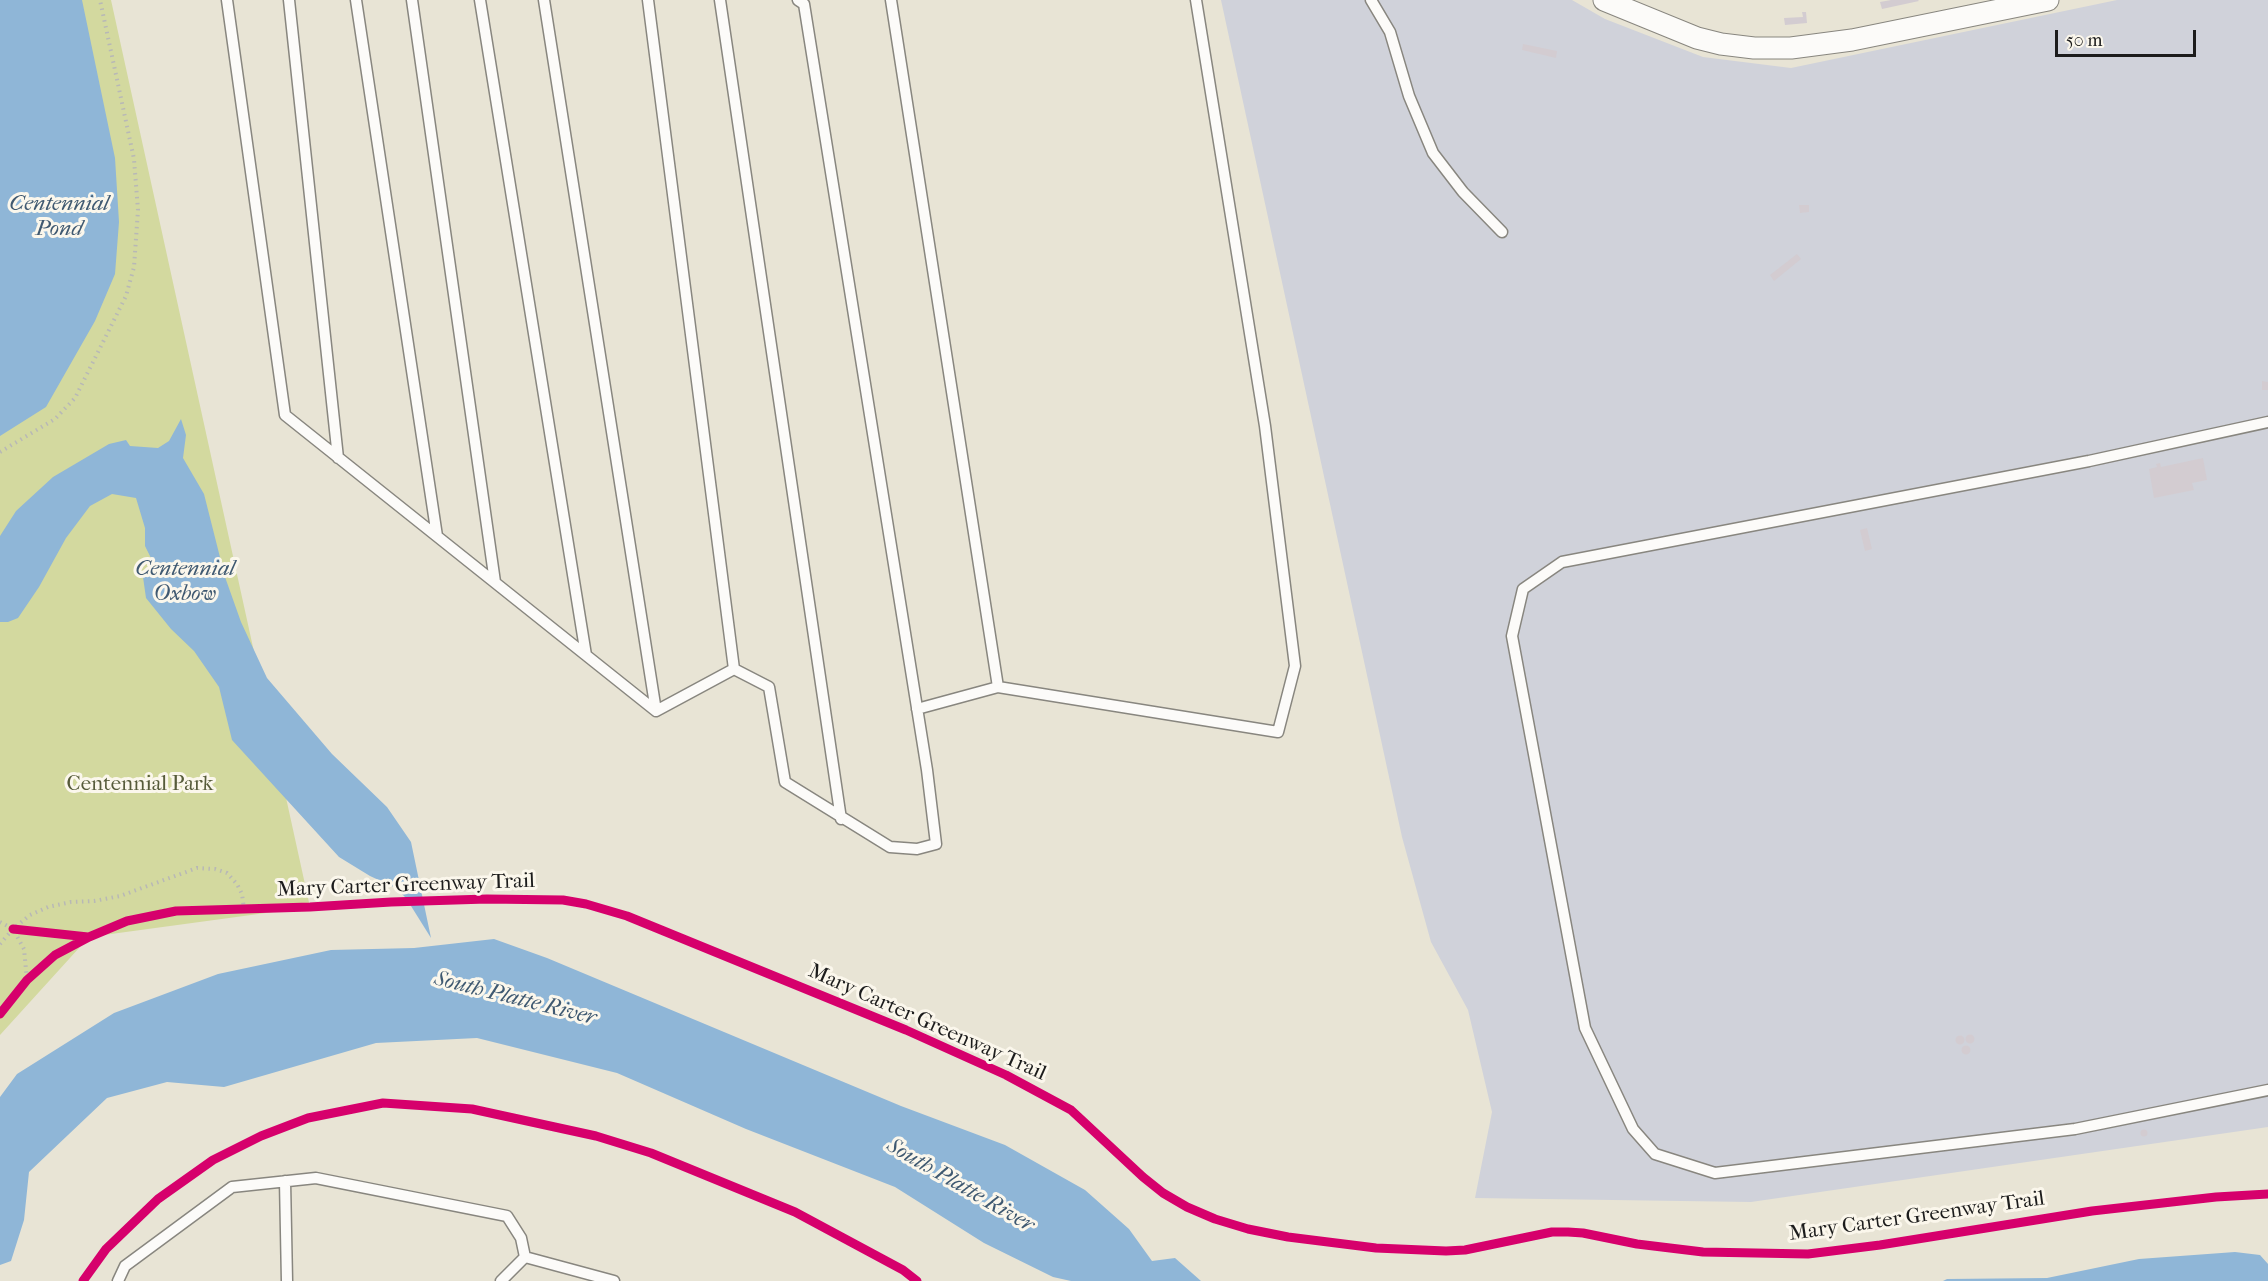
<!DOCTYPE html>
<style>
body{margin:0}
#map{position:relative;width:2268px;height:1281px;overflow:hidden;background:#e8e4d5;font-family:"IM FELL French Canon",serif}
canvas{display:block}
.scale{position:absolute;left:2055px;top:30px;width:141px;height:27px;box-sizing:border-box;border:3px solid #1c1c1c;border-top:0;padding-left:8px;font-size:18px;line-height:21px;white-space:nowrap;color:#1c1c1c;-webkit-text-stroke:4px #fbf7ec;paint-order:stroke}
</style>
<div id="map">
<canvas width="2268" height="1281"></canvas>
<div class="scale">50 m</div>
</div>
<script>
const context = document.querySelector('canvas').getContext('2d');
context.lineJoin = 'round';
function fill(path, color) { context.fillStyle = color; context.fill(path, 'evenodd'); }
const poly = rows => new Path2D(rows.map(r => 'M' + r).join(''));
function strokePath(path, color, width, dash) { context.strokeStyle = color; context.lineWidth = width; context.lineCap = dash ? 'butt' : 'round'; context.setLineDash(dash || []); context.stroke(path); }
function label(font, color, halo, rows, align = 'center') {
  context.font = font + ' "IM FELL French Canon",serif'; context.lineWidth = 6; context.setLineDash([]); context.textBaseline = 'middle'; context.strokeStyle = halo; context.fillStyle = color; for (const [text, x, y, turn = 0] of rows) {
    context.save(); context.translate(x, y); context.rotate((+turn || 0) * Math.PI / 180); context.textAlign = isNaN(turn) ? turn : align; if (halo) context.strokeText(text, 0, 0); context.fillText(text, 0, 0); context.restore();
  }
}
fill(poly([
 [1221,0,1572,0,1605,19,1703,57,1791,68,2117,0,2268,0,2268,1127,1751,1202,1475,1198,1492,1112,1468,1010,1431,942,1402,837]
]), '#d0d2da');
fill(poly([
 [0,0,111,0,310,907,89,937,0,1035]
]), '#d3d99f');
fill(poly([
 [0,0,82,0,115,158,119,222,115,274,95,321,46,407,0,436],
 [181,419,186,435,183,458,204,494,225,577,241,622,267,678,332,754,387,807,411,842,431,938,406,898,396,888,370,876,339,857,232,740,219,687,194,651,171,629,146,598,143,577,152,560,145,546,145,528,136,498,112,494,90,506,66,538,39,587,18,618,8,622,0,622,0,536,16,511,53,477,109,444,126,440,130,446,158,448,169,441],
 [494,939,547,958,901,1106,1005,1145,1085,1190,1129,1229,1152,1261,1175,1258,1201,1281,1071,1281,1053,1277,984,1243,895,1187,746,1129,617,1073,477,1038,376,1043,224,1087,167,1082,107,1098,29,1172,24,1220,11,1261,0,1265,0,1097,17,1074,114,1013,218,974,331,950,414,948],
 [2235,1252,2260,1255,2268,1264,2268,1281,1943,1281,1947,1279,2047,1278,2139,1259]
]), '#8fb6d7');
fill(poly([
 [1891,0,1918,0,1919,1,1882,9,1880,2],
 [1802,12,1806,12,1807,23,1785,25,1784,18,1803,17],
 [1523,44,1557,51,1556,58,1522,50],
 [1799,205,1809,205,1809,212,1800,213],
 [1797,254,1801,259,1774,281,1770,275],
 [2262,381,2268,382,2268,390,2262,390],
 [2203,458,2207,480,2192,483,2194,490,2154,498,2149,469,2157,467,2156,464,2160,463,2161,467],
 [1867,528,1872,549,1865,551,1860,530],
 '1965.5 1039a4.5 4.5 0 1 1 9 0a4.5 4.5 0 1 1-9 0Z',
 '1955.5 1040a4.5 4.5 0 1 1 9 0a4.5 4.5 0 1 1-9 0Z',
 '1961.5 1050a4.5 4.5 0 1 1 9 0a4.5 4.5 0 1 1-9 0Z',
 '2140.5 1133a3.5 3.5 0 1 1 7 0a3.5 3.5 0 1 1-7 0Z'
]), '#d3ccd1');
const service = poly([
 [227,0,285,415,656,711,734,669,769,687,785,782,890,847,917,849,936,844,927,770,804,4,798,0],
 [289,0,338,458],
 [356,0,437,536],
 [412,0,495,582],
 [480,0,586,655],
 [544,0,656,711],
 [648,0,734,669],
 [720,0,841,819],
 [891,0,998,687],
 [1371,0,1390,32,1409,96,1433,153,1463,192,1502,232],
 [2268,422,2089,461,1562,562,1523,589,1512,636,1585,1028,1633,1129,1655,1154,1715,1173,2075,1129,2268,1090],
 [917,709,998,687,1278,732,1295,666,1265,426,1196,0],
 [285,1181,287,1281],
 [525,1257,614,1281],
 [118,1281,125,1266,232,1187,316,1178,507,1216,521,1238,525,1257,501,1281]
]);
const minor = poly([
 [1604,0,1697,38,1721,44,1754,48,1791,48,1852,40,2048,0]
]);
strokePath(service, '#88867f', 13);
strokePath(minor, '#88867f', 23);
strokePath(poly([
 [0,452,55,419,75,398,126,296,134,267,138,210,134,159,100,0],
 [0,922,13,929,24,949,27,980],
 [0,944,13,929,30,915,48,907,71,902,94,901,120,896,197,868,215,869,227,873,237,884,242,894,244,909]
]), '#b8b8b6', 4, [1.5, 4.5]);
strokePath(service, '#fcfbf9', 10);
strokePath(minor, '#fcfbf9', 21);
strokePath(poly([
 [13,929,88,937],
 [0,1014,27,980,55,955,89,937,127,921,176,911,310,907,391,902,487,899,563,900,586,904,627,916,906,1030,1006,1075,1071,1110,1143,1177,1163,1193,1187,1207,1215,1219,1248,1229,1288,1237,1376,1248,1446,1251,1465,1250,1552,1232,1568,1232,1583,1233,1637,1244,1703,1252,1808,1254,1880,1245,2092,1211,2216,1197,2268,1194],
 [83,1281,106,1249,158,1199,213,1160,261,1136,308,1118,383,1103,472,1109,596,1136,651,1153,795,1212,903,1270,917,1281]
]), '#d6006c', 9);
label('21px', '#565b3a', '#fbf7ec', [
 ["Centennial Park",140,785]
]);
label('21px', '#1c1c1c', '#fbf7ec', [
 ["Mary Carter Greenway Trail",406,886,-2],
 ["Mary Carter Greenway Trail",927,1023,24],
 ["Mary Carter Greenway Trail",1917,1217,-8]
]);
label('italic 22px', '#3f5971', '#fbf7ec', [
 ["Centennial",59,205],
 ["Pond",59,230],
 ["Centennial",185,570],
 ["Oxbow",185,595],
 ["South Platte River",515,999,14],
 ["South Platte River",960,1186,30]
]);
</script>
